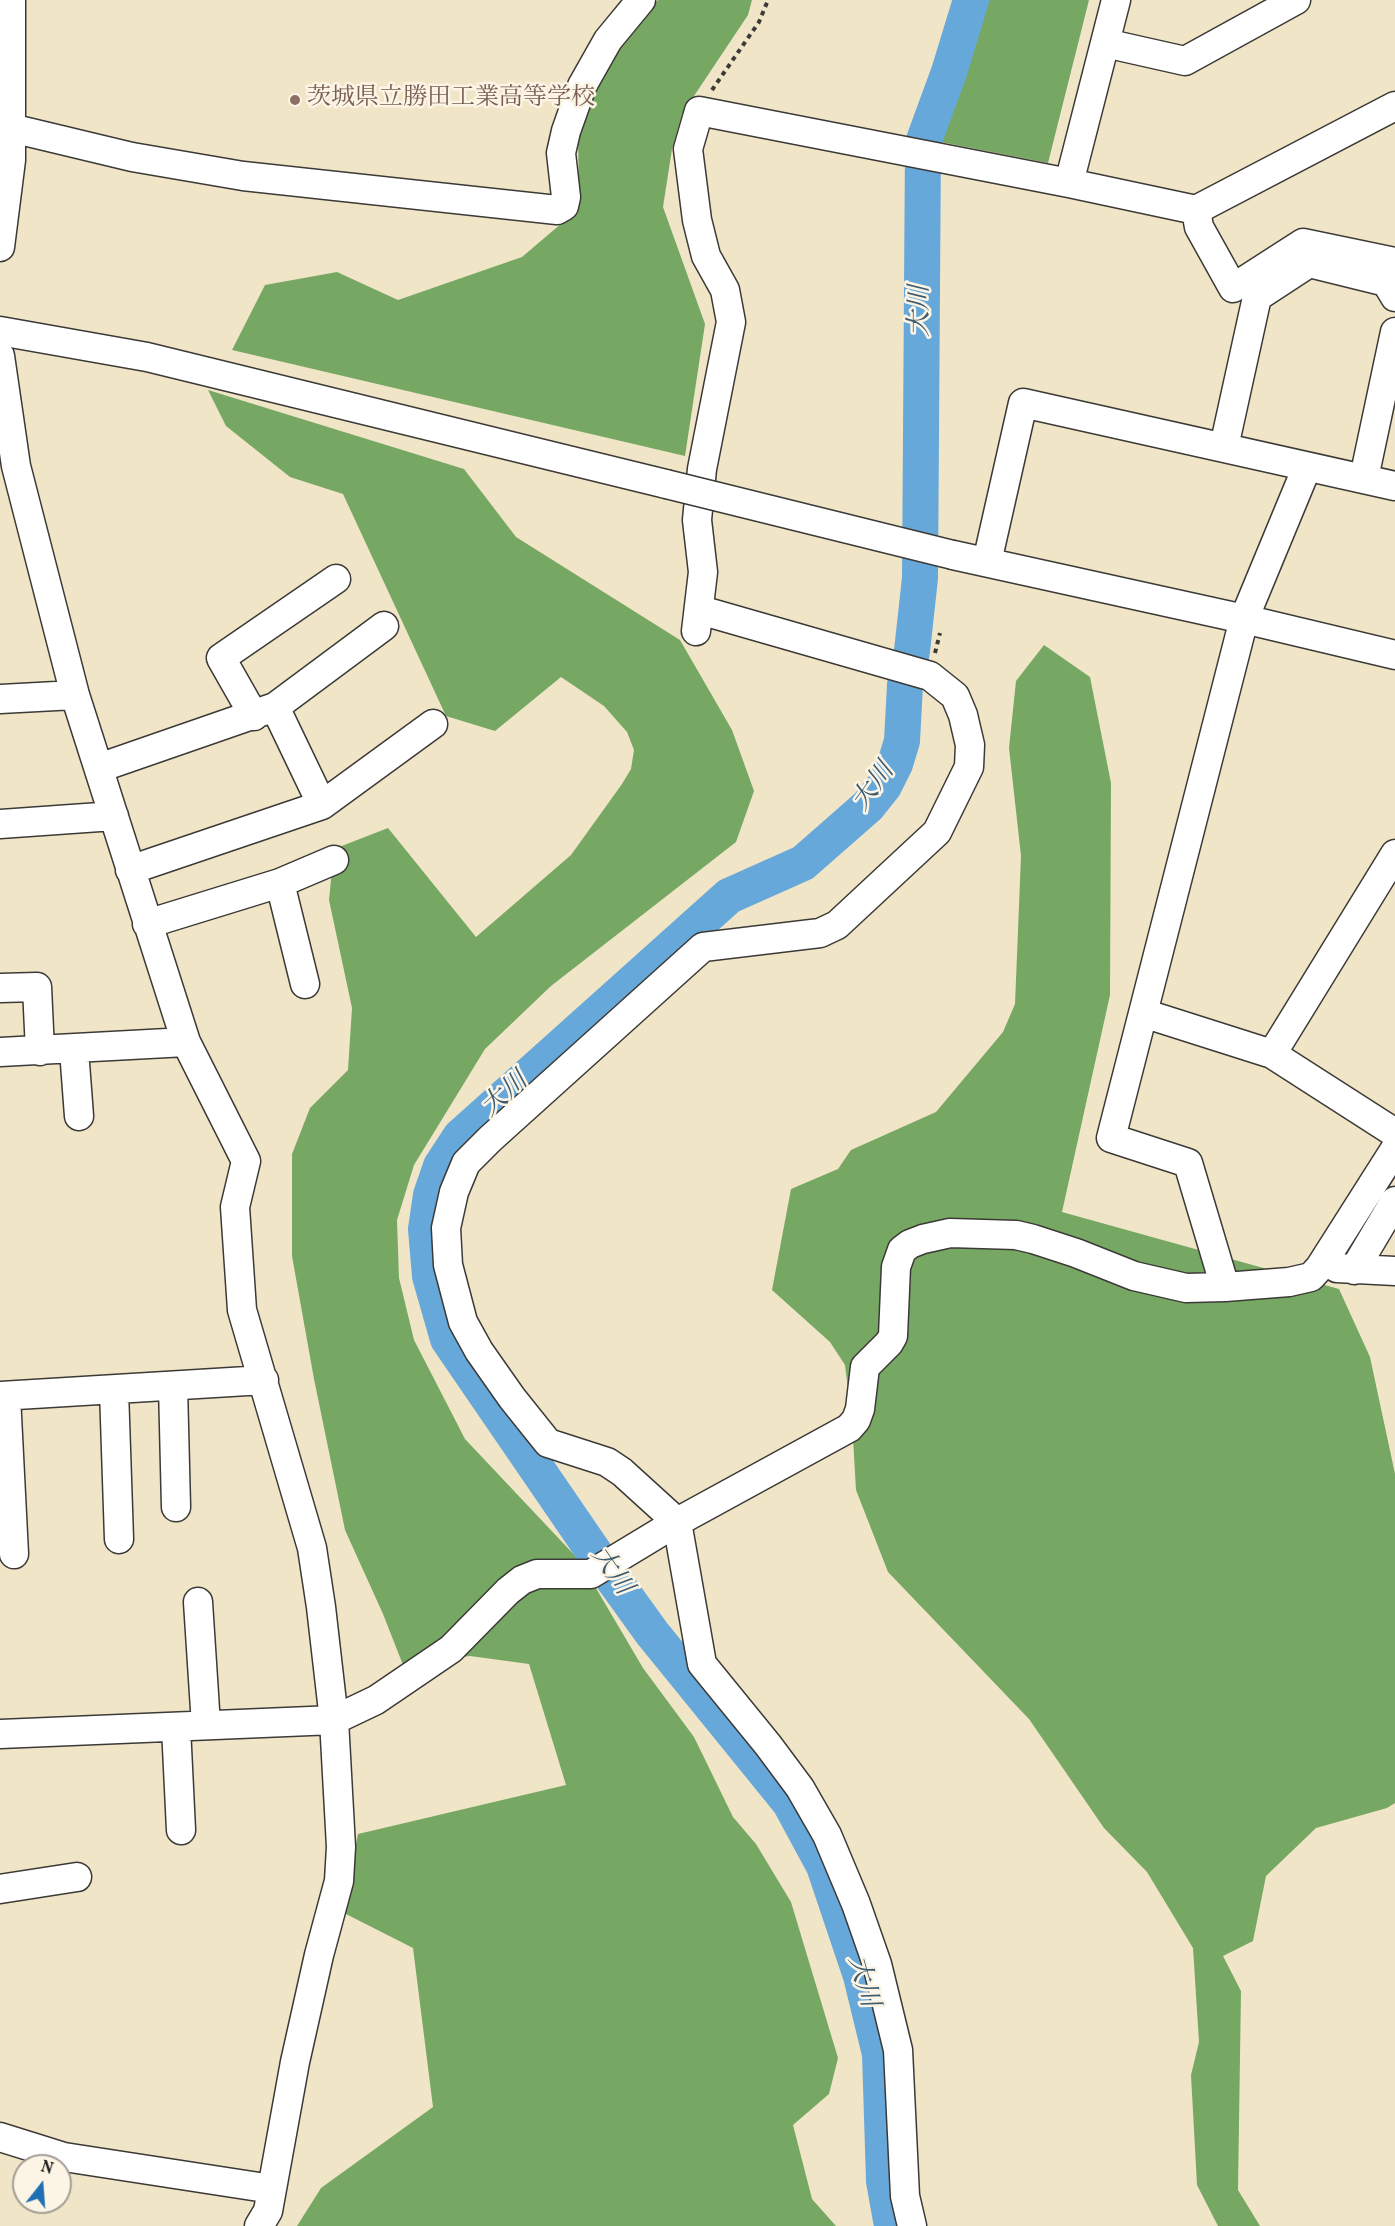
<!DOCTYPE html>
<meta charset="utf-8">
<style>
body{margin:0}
#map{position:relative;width:1395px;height:2226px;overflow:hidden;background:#f1e5c8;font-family:Vollkorn,serif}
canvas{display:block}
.north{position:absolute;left:12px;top:2154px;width:60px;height:60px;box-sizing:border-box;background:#fcf5e5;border:2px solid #a29e95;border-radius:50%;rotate:17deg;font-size:16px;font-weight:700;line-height:24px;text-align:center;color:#1c1c1c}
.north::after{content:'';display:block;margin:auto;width:21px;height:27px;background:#1f6fb2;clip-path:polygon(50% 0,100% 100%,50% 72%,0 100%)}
</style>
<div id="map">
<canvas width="1395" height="2226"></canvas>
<div class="north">N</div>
</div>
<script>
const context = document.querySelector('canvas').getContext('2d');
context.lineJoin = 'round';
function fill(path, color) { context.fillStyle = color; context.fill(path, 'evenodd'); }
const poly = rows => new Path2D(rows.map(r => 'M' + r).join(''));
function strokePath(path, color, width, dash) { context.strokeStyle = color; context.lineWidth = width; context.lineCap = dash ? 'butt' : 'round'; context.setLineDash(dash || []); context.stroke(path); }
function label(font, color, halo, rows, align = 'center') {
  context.font = font + ' Vollkorn,"Noto Serif JP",serif'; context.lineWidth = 5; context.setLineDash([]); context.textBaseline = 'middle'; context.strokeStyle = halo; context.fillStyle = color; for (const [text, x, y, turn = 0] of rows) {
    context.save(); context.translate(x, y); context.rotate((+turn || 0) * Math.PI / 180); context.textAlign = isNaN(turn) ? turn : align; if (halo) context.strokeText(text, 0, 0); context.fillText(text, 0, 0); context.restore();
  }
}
fill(poly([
 [658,0,752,0,748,15,682,114,672,149,663,207,705,324,685,456,232,350,265,285,337,272,398,300,522,257,569,217,579,198,578,136,595,88,619,46],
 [982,0,1089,0,1048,163,941,142],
 [208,390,464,469,516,537,680,640,732,730,754,791,736,842,551,986,485,1049,414,1165,397,1220,399,1278,414,1340,465,1439,580,1561,643,1668,694,1737,733,1817,756,1844,791,1902,838,2058,829,2094,793,2125,812,2199,836,2226,297,2226,321,2188,433,2107,413,1948,342,1912,358,1834,566,1785,529,1664,470,1656,403,1665,383,1614,345,1530,314,1379,292,1256,292,1154,310,1108,348,1070,352,1008,329,900,334,849,388,828,476,937,571,855,622,784,631,769,634,750,627,732,604,706,561,677,495,731,446,716,343,494,290,477,226,426],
 [1044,645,1090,677,1111,783,1110,995,1062,1212,1339,1289,1370,1357,1395,1474,1395,1803,1387,1808,1316,1828,1266,1876,1253,1941,1223,1956,1241,1991,1238,2190,1260,2226,1218,2226,1197,2185,1191,2075,1199,2042,1193,1948,1147,1872,1104,1828,1029,1719,888,1572,856,1490,852,1421,845,1365,830,1342,772,1290,791,1189,838,1169,851,1150,936,1112,1003,1032,1015,1004,1021,856,1009,748,1016,681]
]), '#76a864');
strokePath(poly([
 [892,2226,884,2181,880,2054,861,1976,824,1866,790,1803,652,1633,598,1558,448,1339,430,1276,426,1229,431,1195,441,1166,460,1137,729,896,803,863,868,806,884,786,895,764,902,741,905,685,912,651,920,578,923,143,949,72,971,0]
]), '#66a8da', 36);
const minor = poly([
 [1105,43,1185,61,1296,0],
 [0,128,11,128,132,157,243,176,557,210,564,206,566,197,561,153,566,131,582,86,608,40,641,0],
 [1069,183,1116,0],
 [1196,210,1199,227,1233,288,1303,243,1395,262],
 [0,247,11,160,11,0],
 [0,331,147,357,666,484],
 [0,356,16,466,75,695,186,1042,246,1161,235,1207,242,1310,312,1548,321,1607,334,1720,341,1847,339,1881,319,1955,295,2062,268,2211,259,2226],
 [1224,447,1257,297,1309,263,1386,282,1395,297],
 [1364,478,1395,332],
 [953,555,1244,619,1395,655],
 [987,562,1023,403,1395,486],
 [700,610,930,676,955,696,963,715,970,745,969,767,937,832,837,925,820,933,703,947,490,1139,466,1163,454,1192,446,1228,448,1265,463,1322,479,1351,512,1398,548,1443,607,1462,622,1472,677,1522,702,1664,768,1745,800,1788,827,1835,856,1904,877,1964,898,2050,905,2196,912,2226],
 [696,631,703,572,697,520,702,469,731,322,725,290,706,256,697,220,688,149,699,111,1069,183,1196,210,1395,106],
 [0,699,75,695],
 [275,707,322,805],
 [254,716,221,658,336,579],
 [99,768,275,707,384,626],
 [0,824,114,816],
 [130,870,322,805,433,724],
 [280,883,305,984],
 [147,924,280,883,334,860],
 [0,988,37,987,40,1051],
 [1143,1013,1272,1054,1395,1133],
 [74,1050,79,1116],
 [0,1052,186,1042],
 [1272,1054,1395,854],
 [1337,1268,1395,1271],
 [1354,1270,1395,1201],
 [1225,1287,1188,1163,1111,1138,1244,619,1307,467],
 [173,1386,176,1507],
 [114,1390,119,1539],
 [0,1396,264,1380],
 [6,1396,14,1554],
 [198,1602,206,1725],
 [176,1727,181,1830],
 [0,1734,334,1720,376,1700,451,1649,508,1591,522,1580,537,1574,591,1574,677,1522,849,1428,856,1420,860,1409,865,1367,889,1343,893,1336,896,1267,902,1250,910,1244,923,1239,950,1233,1016,1235,1033,1239,1076,1253,1134,1276,1186,1288,1225,1287,1289,1282,1311,1277,1320,1267,1395,1149],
 [0,1889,77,1877],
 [0,2137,64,2157,272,2189]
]);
strokePath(minor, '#3c3a36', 31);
strokePath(poly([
 [712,90,759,22,768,0],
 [935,653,940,633]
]), '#3c3a36', 4, [4.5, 4.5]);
strokePath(minor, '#fff', 28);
const minorBridge = poly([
 [666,484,953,555]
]);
strokePath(minorBridge, '#3c3a36', 31, []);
strokePath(minorBridge, '#fff', 28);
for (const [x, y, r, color] of [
 [295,100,6,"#8d6e63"]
]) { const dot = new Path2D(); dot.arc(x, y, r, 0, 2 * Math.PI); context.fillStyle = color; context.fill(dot); strokePath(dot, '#fcf5e5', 2); }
label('24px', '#785e54', '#fcf5e5', [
 ["茨城県立勝田工業高等学校",307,100]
], 'left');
label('italic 26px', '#3d5b71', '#fcf5e5', [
 ["大川",922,311,-90],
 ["大川",875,788,-54],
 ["大川",506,1096,-42],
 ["大川",610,1572,55],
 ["大川",861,1982,74]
]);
</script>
